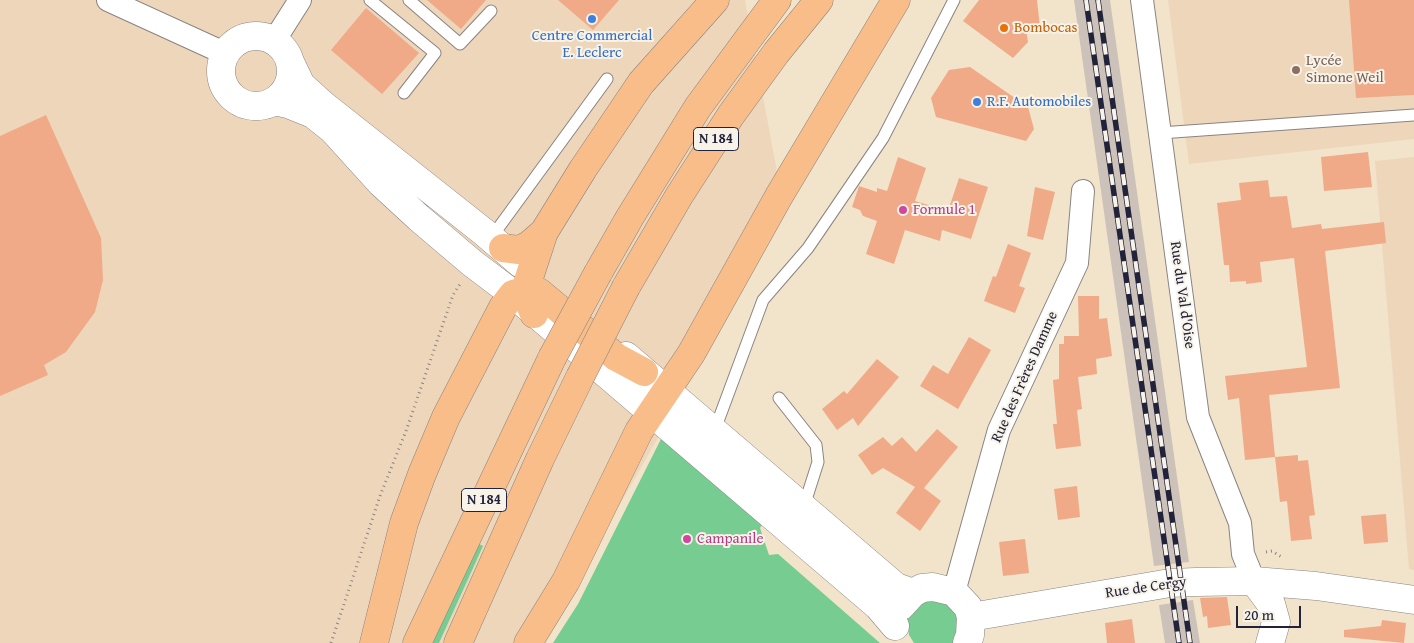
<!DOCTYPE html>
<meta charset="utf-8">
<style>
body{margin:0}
#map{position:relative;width:1414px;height:643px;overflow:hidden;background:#f1e4ca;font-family:"Gentium Book Plus",serif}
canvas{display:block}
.scale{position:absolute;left:1236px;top:606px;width:65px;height:22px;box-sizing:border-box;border:2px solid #22223b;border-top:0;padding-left:6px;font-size:15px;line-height:18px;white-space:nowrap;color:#22223b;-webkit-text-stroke:4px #f7f3e8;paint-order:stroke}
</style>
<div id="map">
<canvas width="1414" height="643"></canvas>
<div class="scale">20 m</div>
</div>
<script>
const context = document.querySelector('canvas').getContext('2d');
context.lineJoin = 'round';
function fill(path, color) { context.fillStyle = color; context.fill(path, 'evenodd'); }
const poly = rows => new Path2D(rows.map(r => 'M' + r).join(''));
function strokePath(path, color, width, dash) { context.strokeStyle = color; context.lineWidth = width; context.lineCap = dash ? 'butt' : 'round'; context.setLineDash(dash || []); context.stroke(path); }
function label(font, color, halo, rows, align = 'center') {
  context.font = font + ' "Gentium Book Plus",serif'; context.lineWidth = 4; context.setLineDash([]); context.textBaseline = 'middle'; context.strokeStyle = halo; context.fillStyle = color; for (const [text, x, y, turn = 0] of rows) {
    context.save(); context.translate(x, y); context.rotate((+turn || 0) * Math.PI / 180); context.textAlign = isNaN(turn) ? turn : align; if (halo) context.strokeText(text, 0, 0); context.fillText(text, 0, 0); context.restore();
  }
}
fill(poly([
 [0,0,745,0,785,215,541,643,0,643],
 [1168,0,1414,0,1414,139,1189,164],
 [1414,157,1414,570,1409,569,1375,161]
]), '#eed6bb');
fill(poly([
 [1074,0,1110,0,1189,562,1154,566],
 [1193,600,1200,643,1165,643,1159,605]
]), '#ccc2b9');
fill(poly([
 [661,439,763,523,760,528,769,555,778,554,880,643,553,643,578,604],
 [479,544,483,546,439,643,432,643],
 [932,598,949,603,959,618,958,635,953,643,914,643,909,635,907,618,911,610,916,604]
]), '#76cc91');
fill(poly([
 [427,0,486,0,461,29],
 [558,0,619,0,593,30],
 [979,0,1037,0,1040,27,1026,29,1028,42,1013,58,963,21],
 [1349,0,1414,0,1414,95,1356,98],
 [366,8,419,53,382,94,331,50],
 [970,67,1028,107,1034,129,1026,141,936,117,931,98,949,70],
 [46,115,101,238,103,280,95,312,66,352,44,365,48,375,0,396,0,136],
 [1368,152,1372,187,1324,191,1321,157],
 [898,157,926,168,915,201,948,211,959,178,988,187,971,239,942,230,940,241,905,230,894,264,866,254,877,221,863,216,860,210,852,207,859,186,877,192,877,188,887,191],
 [1268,180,1270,197,1287,196,1292,228,1321,224,1322,229,1384,222,1386,243,1325,251,1340,388,1269,395,1275,457,1245,460,1239,398,1228,400,1225,376,1307,367,1294,258,1260,262,1262,282,1246,284,1246,281,1230,282,1229,265,1224,265,1217,203,1241,200,1239,183],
 [1035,187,1055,192,1043,240,1027,236],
 [1008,244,1031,253,1019,286,1025,288,1015,313,984,301,993,276,996,277],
 [1078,296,1099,296,1099,319,1107,318,1112,356,1096,359,1097,374,1078,377,1082,409,1077,410,1081,446,1056,449,1053,424,1057,424,1053,380,1059,379,1059,344,1064,344,1064,336,1079,336],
 [969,337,991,350,958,409,920,386,933,365,948,374],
 [877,359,899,377,858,426,853,418,837,430,822,409,844,391,847,394],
 [937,429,958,447,924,488,941,501,920,531,896,513,915,487,883,468,872,475,858,455,883,437,892,446,902,437,916,452],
 [1298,455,1298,461,1308,460,1315,515,1309,516,1312,539,1291,541,1287,501,1280,502,1275,457],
 [1077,486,1080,517,1058,520,1054,489],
 [1386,514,1388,542,1364,544,1361,516],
 [1025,539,1029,573,1003,576,999,542],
 [1227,597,1231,625,1208,628,1207,616,1203,617,1200,598],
 [1132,619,1135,643,1107,643,1105,623],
 [1382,620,1406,623,1404,643,1344,637,1344,630,1381,626]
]), '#f0aa88');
const service = poly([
 [370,0,435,53,404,93],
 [409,0,460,44,491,11],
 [1160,133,1414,115],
 [491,238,607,79],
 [779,398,816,445,818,462,804,506],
 [714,432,763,300,808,248,883,138,954,0]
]);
const minor = poly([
 [108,0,224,53],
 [1142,0,1198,417,1240,523,1243,554,1254,581],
 [274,41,300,0],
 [954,592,999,430,1077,263,1083,191]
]);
const tertiary = poly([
 '221 71a35 35 0 1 1 70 0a35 35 0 1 1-70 0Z',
 [290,62,301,85,322,104,485,233,520,263],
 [274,101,288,104,313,114,333,130,381,183,419,218,472,263,513,294,878,606,895,626],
 [626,356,896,587,913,593],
 [1254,581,1271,604,1276,622,1270,643],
 [901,606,913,593,922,588,933,587,954,592,968,607,971,617,970,635,967,643],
 [971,617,1170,583,1196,582,1254,581,1316,586,1414,600]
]);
const primary = poly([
 [503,248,519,250,529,245,544,232],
 [598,273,630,217,698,107,777,0],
 [626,287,679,196,731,115,776,53,819,0],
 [534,314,529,302,528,281,544,232,583,169,641,83,715,0],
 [374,643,404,523,422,474,446,417,503,307,513,294,528,290,539,292,616,357,644,372],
 [417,643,552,358],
 [458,643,540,459,580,377],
 [528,643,566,581,639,431,691,354,779,196,896,0]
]);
strokePath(service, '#8a8382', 13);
strokePath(minor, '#8a8382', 24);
strokePath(tertiary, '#8a8382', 29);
strokePath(primary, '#8a8382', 29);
strokePath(poly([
 [1266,552,1272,551,1283,558],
 [331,643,380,496,406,431,453,295,460,284]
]), '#8a8382', 3, [1, 4]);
strokePath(service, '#fff', 11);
strokePath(minor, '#fff', 22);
strokePath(tertiary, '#fff', 28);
strokePath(primary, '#f8bd88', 28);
const rail = poly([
 [1086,0,1179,643],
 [1098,0,1190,643]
]);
strokePath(rail, '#22223b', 5.5);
strokePath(rail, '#f7f3e8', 4, [11]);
const primaryBridge = poly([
 [552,358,598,273],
 [580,377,626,287]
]);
strokePath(primaryBridge, '#8a8382', 29, []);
strokePath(primaryBridge, '#f8bd88', 28);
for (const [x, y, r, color] of [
 [592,19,5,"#3f7fe0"],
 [1004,28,5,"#e8710a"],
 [1296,70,5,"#8d6e63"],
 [977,102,5,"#3f7fe0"],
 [903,210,5,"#d1479c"],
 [687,539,5,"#d1479c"]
]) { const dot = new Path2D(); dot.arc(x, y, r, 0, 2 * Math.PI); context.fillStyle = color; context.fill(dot); strokePath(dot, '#f7f3e8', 2); }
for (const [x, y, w] of [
 [716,139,45],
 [484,500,45]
]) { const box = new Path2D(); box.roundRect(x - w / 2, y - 11.5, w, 23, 4); context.fillStyle = '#f7f3e8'; context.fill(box); strokePath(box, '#22223b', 1); }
label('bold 14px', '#22223b', null, [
 ["N 184",716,139],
 ["N 184",484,500]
]);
label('15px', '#c56008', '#f7f3e8', [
 ["Bombocas",1014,28]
], 'left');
label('15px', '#366cbe', '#f7f3e8', [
 ["Centre Commercial",592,36],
 ["E. Leclerc",592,53],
 ["R.F. Automobiles",987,102,"left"]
]);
label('15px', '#785e54', '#f7f3e8', [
 ["Lycée",1306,61],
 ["Simone Weil",1306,78]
], 'left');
label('15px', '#b23c85', '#f7f3e8', [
 ["Formule 1",913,210],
 ["Campanile",697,539]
], 'left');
label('15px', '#22223b', '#f7f3e8', [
 ["Rue du Val d'Oise",1182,295,82],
 ["Rue des Frères Damme",1025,377,-66],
 ["Rue de Cergy",1146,588,-8]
]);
</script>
